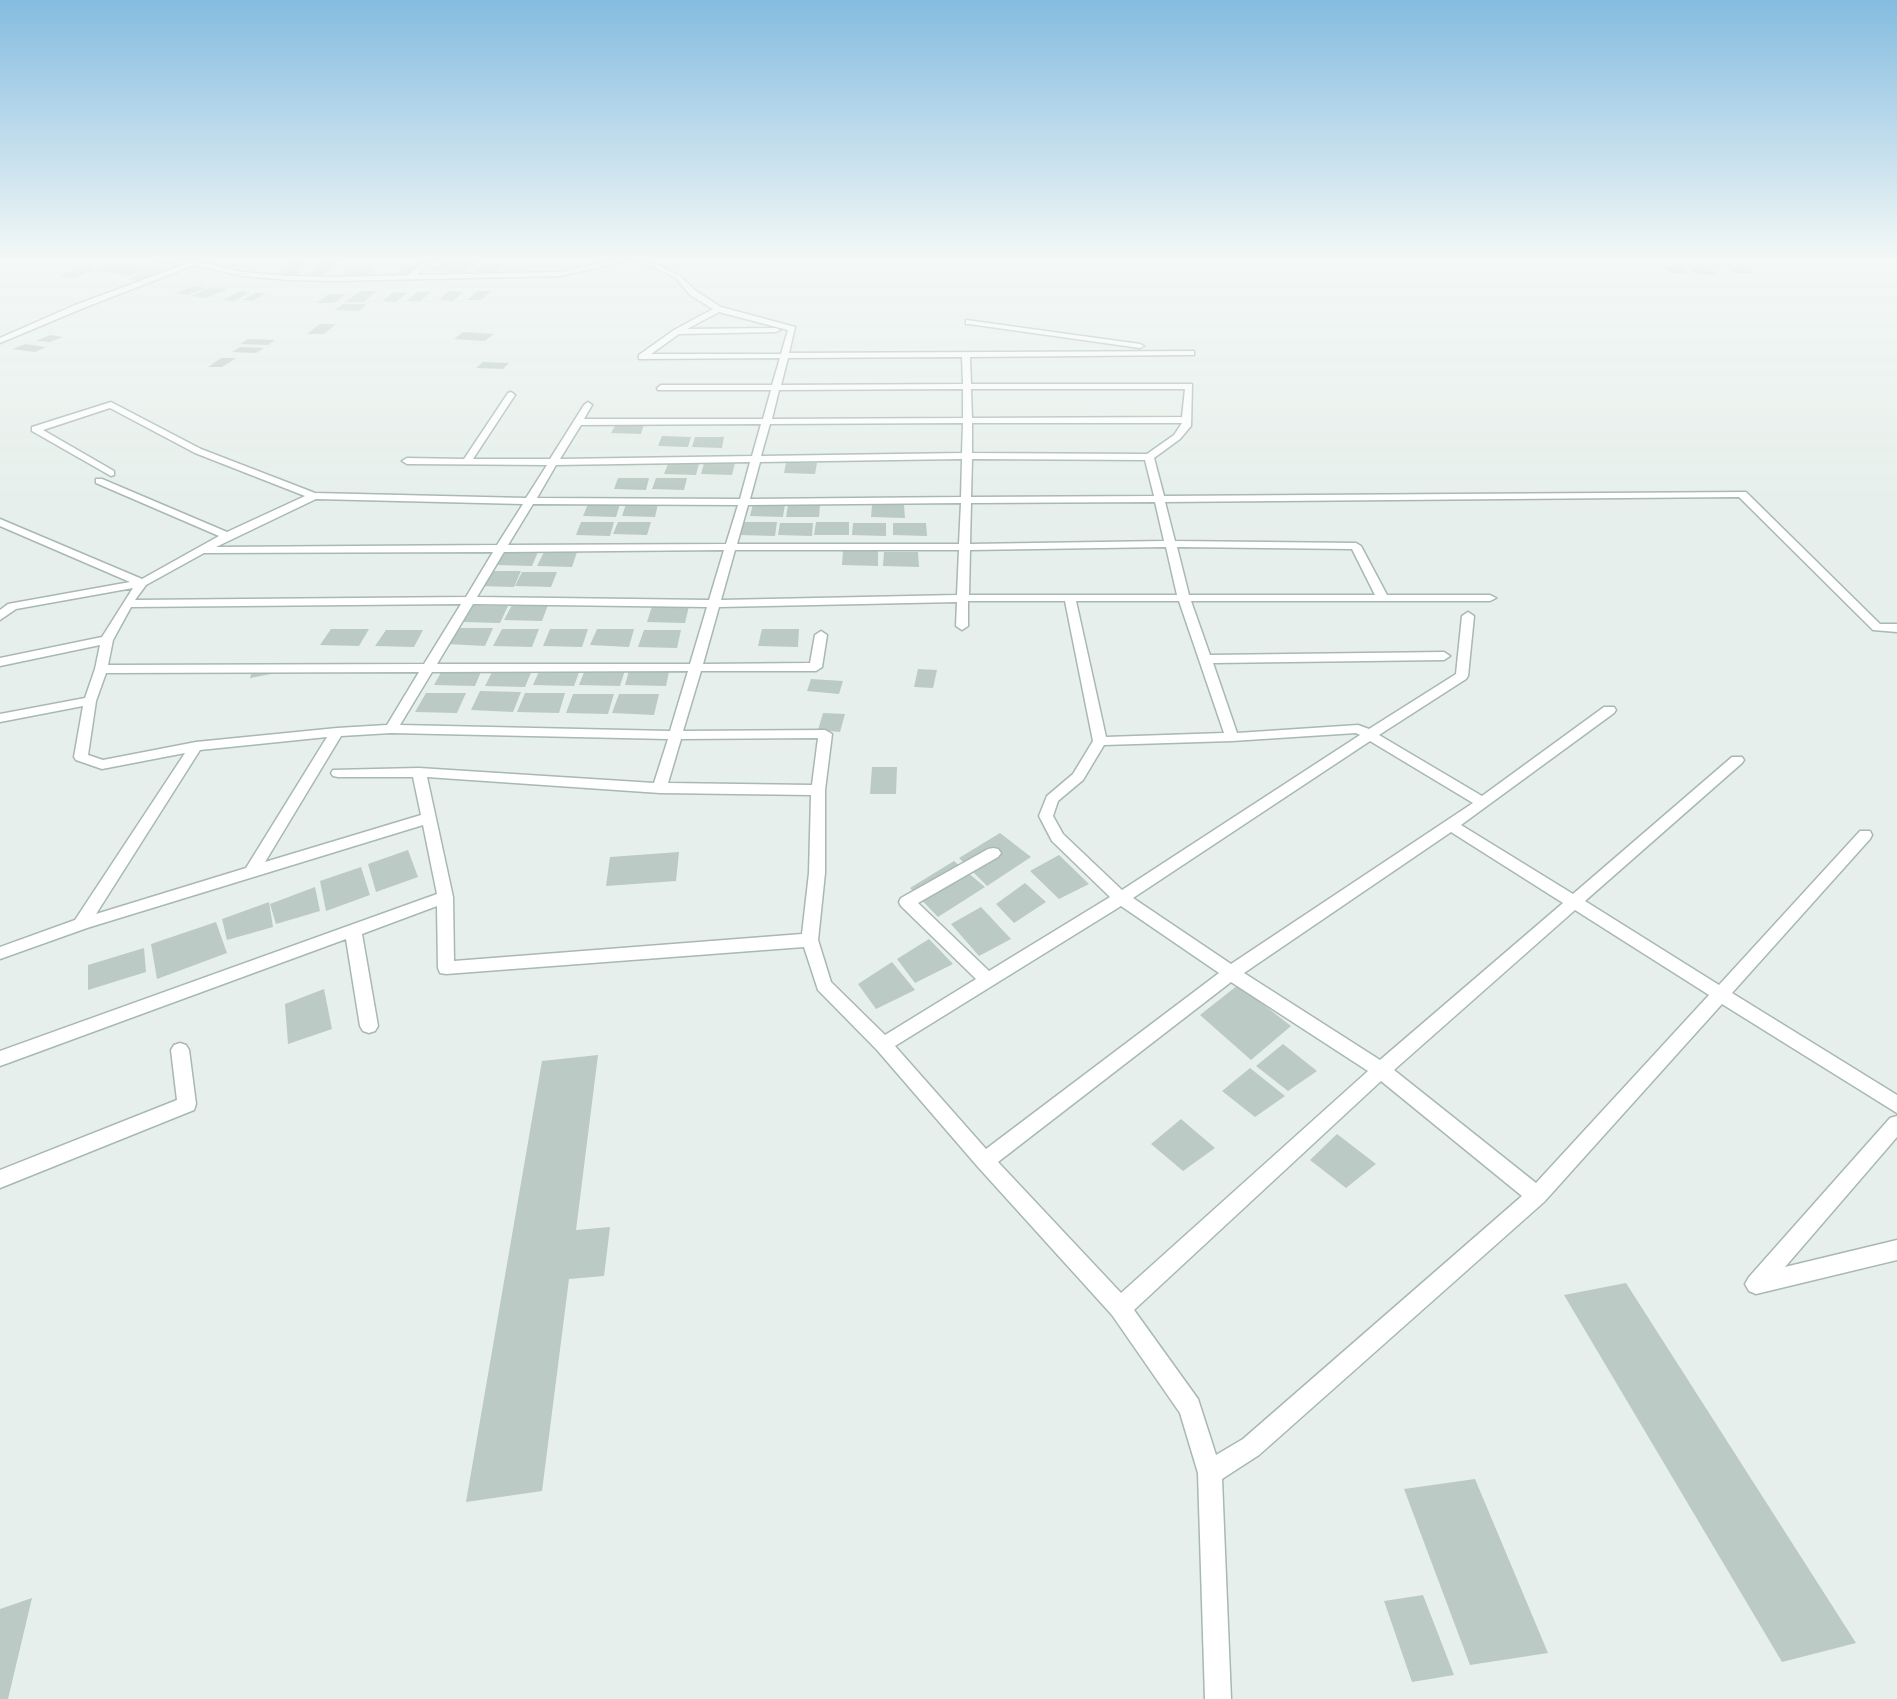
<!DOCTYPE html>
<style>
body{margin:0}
canvas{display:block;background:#e6efeb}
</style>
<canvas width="1897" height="1699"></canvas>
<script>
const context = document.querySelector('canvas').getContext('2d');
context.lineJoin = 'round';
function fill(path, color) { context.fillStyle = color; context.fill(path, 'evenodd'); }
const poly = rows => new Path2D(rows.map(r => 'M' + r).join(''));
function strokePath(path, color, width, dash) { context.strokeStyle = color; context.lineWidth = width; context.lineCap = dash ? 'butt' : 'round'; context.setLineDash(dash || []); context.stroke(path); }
fill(poly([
 [445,260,479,260,463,272,430,271],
 [328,261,339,261,331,266,334,266,324,276,308,275],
 [294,262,308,263,296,270,304,270,296,275,278,275,283,272,278,272],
 [229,263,246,265,237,268,221,266],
 [485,263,505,264,496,272,474,272],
 [117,264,149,269,128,276,96,271],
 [404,266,418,266,405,277,393,277],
 [1662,266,1679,266,1689,274,1672,273],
 [1688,267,1708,267,1720,275,1699,275],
 [1729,267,1749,268,1756,273,1736,273],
 [80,268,95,269,74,278,59,276],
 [352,269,375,269,363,278,340,277],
 [150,270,168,272,145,281,127,279],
 [195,286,207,288,187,295,174,293],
 [212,287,228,289,206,298,191,296],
 [240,291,251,292,234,301,223,300],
 [360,291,377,291,363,302,346,302],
 [449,291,463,292,453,301,439,300],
 [478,291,491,291,481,300,467,300],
 [394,292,407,293,396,302,382,301],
 [418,292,431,292,420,301,406,301],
 [256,293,266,293,253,301,242,300],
 [329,294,346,294,334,303,317,303],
 [343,304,367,304,359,311,335,310],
 [320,324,336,324,324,334,307,334],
 [463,332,494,334,485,341,454,339],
 [50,335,63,337,50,342,36,341],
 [248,339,275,340,268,345,240,344],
 [25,344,46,347,35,352,12,349],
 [240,347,264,348,256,353,232,352],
 [221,358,236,358,222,367,208,367],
 [483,362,509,363,503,369,476,368],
 [616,424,644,424,641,434,611,433],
 [662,436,691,437,688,447,658,446],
 [695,437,724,437,722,448,692,447],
 [704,463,735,463,732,475,701,474],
 [786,463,817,463,815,474,784,473],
 [668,464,699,464,696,475,664,474],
 [618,478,649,478,646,490,614,489],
 [656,478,687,478,684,490,652,489],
 [588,504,620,504,616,517,583,516],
 [626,504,658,504,655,517,622,516],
 [753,504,785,504,783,517,750,516],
 [788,505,820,505,819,517,786,517],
 [872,505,904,505,905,518,871,517],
 [581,522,614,522,610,536,576,535],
 [618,522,651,522,647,535,613,534],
 [743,522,777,522,775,536,740,535],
 [816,522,849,522,849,535,814,535],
 [780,523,813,523,812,536,778,535],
 [853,523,886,523,886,536,852,535],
 [893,523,926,523,927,536,893,535],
 [843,551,878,551,878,566,842,565],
 [504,552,538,552,532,566,497,565],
 [544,552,577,552,572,567,537,566],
 [884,552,918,552,919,567,883,566],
 [486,571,521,571,514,587,478,586],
 [522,572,557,572,551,587,515,586],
 [512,605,548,605,542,621,504,620],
 [471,606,508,606,500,623,462,622],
 [652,606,689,606,685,623,647,622],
 [456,628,493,628,485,646,447,644],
 [331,629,369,629,359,646,320,645],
 [502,629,539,629,532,647,493,646],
 [550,629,588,629,582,647,543,646],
 [597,629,634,629,629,647,590,645],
 [762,629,799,629,798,647,758,646],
 [386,630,423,630,414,647,375,646],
 [644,630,681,630,677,648,638,647],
 [274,663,271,674,250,678,253,666],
 [444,667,483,667,475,686,434,685],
 [541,667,581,667,574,686,533,685],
 [586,667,626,667,620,686,579,685],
 [630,667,670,667,666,686,625,685],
 [494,668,533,668,525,687,485,686],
 [918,669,937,670,933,688,914,687],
 [811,679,843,681,839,694,807,691],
 [480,691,521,692,513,712,471,710],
 [426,693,466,693,457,713,415,712],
 [525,693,565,693,559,713,517,712],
 [573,694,614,694,608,714,566,713],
 [619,694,659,694,654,715,612,713],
 [823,713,845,714,840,732,818,730],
 [872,767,897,767,896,794,870,794],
 [1000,833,1031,857,987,886,959,858],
 [408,850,418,877,376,892,368,864],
 [679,852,676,881,606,886,610,857],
 [1059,855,1089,884,1059,899,1030,871],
 [954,861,985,887,938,917,910,888],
 [361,867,370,895,326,911,320,881],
 [1025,883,1046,902,1014,923,996,904],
 [315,887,320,911,276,924,270,904],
 [269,902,273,927,227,940,222,919],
 [981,907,1011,939,979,956,951,924],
 [216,922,227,953,157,979,151,944],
 [929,939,953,964,915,983,897,959],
 [144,948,146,972,88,990,88,965],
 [892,962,915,990,876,1009,858,984],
 [1238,985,1291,1026,1251,1060,1200,1015],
 [324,989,332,1029,288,1044,285,1004],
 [1283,1044,1317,1071,1288,1091,1256,1066],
 [598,1055,576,1230,610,1227,604,1276,569,1279,542,1491,466,1502,542,1061],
 [1250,1068,1285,1096,1255,1117,1222,1091],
 [1181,1119,1215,1148,1183,1171,1151,1144],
 [1337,1134,1376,1164,1346,1188,1310,1160],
 [1626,1283,1856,1643,1782,1662,1564,1295],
 [1475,1479,1548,1653,1470,1665,1404,1489],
 [1423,1595,1454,1675,1412,1682,1384,1601],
 [32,1598,8,1699,0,1699,0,1609]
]), '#bbcac4');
const street = poly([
 [155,260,195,261,243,272,289,276,336,277,408,275,426,260,433,260,417,275,559,272,616,260,629,260,559,276,336,281,289,280,243,276,194,265,81,309,0,343,0,338,75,305,186,264,158,262,155,260],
 [632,260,643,260,656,264,680,276,696,291,721,307,795,327,789,353,1194,351,1194,355,1191,355,970,357,971,384,1192,384,1191,426,1180,439,1154,458,1164,496,1746,492,1880,624,1897,624,1897,632,1873,630,1739,497,1165,502,1175,541,1356,543,1361,546,1387,595,1490,595,1496,598,1490,601,1191,601,1210,655,1444,652,1450,656,1444,660,1213,663,1237,733,1358,725,1369,729,1456,674,1462,616,1468,612,1474,616,1468,676,1466,679,1379,735,1482,796,1604,707,1614,707,1616,710,1614,713,1461,825,1573,894,1732,757,1742,757,1744,760,1742,763,1585,901,1719,985,1860,831,1870,831,1872,835,1870,839,1732,993,1897,1095,1897,1113,1722,1004,1544,1202,1259,1455,1222,1479,1231,1699,1205,1699,1198,1473,1180,1413,1112,1315,978,1167,877,1050,818,990,804,947,446,974,440,973,438,968,437,906,362,934,378,1026,375,1031,369,1033,363,1031,360,1026,346,939,0,1066,0,1051,437,894,423,825,87,928,0,959,0,947,75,920,185,753,102,769,76,760,74,757,83,706,0,722,0,714,85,698,95,669,100,645,0,666,0,658,102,637,133,588,16,609,0,620,0,610,8,604,130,582,0,526,0,519,142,579,219,536,96,483,96,479,102,479,227,532,305,496,195,453,110,408,43,430,114,471,114,475,111,476,32,431,32,427,111,402,201,449,315,493,526,498,547,465,407,464,402,461,407,458,464,459,508,393,511,392,515,395,473,459,550,459,584,405,588,402,592,405,584,419,763,419,771,390,658,390,657,388,661,385,772,385,780,358,639,359,639,355,674,330,713,309,690,295,676,278,652,266,632,260],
 [719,312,788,330,781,354,651,354,679,334,776,332,780,330,776,328,687,329,719,312],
 [962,357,963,384,781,385,788,358,962,357],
 [963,389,963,418,772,419,779,390,963,389],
 [971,389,1185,389,1182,417,972,418,971,389],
 [963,423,962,453,761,456,770,424,963,423],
 [972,423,1182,423,1174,435,1147,454,972,453,972,423],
 [761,424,752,456,560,459,581,425,761,424],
 [962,459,961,497,750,499,760,462,962,459],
 [972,459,1145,460,1154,496,971,497,972,459],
 [750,462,740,499,537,498,556,465,750,462],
 [316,499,523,504,497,545,216,547,316,499],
 [1155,502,1164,541,970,544,971,503,1155,502],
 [961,503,959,544,737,544,748,505,961,503],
 [533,504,738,505,726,544,508,545,533,504],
 [1166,547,1177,595,969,595,970,550,1166,547],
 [1177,547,1352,549,1375,595,1189,595,1177,547],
 [724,550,709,600,477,597,504,552,724,550],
 [735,550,959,550,957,595,721,600,735,550],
 [493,552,466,597,135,600,146,585,204,553,493,552],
 [968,601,1065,601,1093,741,1073,774,1047,796,1039,816,1052,841,1110,897,989,971,918,903,998,857,1001,853,998,849,993,848,988,849,901,898,899,902,901,906,976,979,885,1035,831,982,818,940,825,873,825,790,832,734,825,730,683,731,701,671,816,671,822,667,827,635,821,631,815,635,810,663,703,664,719,607,957,602,956,626,962,630,968,626,968,601],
 [1076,601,1179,601,1224,733,1106,737,1076,601],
 [461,604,424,664,108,665,113,640,131,607,461,604],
 [473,604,707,607,690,664,437,664,473,604],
 [688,671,670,731,400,725,432,672,688,671],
 [419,672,387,725,337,728,196,742,103,760,88,755,96,701,106,673,419,672],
 [391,733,668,739,654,783,419,768,333,770,331,773,333,776,338,777,413,777,421,815,265,862,341,736,391,733],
 [1356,733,1360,735,1122,890,1063,834,1053,816,1058,801,1083,780,1104,745,1232,741,1356,733],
 [327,737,246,868,96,914,200,750,327,737],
 [818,738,812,785,668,783,681,739,818,738],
 [1370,741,1473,803,1231,964,1133,898,1370,741],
 [427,777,660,793,811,795,809,873,802,934,454,961,453,897,427,777],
 [1451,832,1563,903,1380,1060,1244,973,1451,832],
 [1121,906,1219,973,986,1149,895,1046,1121,906],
 [1575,910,1709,995,1536,1183,1394,1070,1575,910],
 [1231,982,1368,1071,1121,1293,998,1162,1231,982],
 [1381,1081,1522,1196,1243,1439,1216,1455,1198,1399,1134,1310,1381,1081],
 [966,320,1140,344,1144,346,1140,348,969,324,966,324,966,320],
 [180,1043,186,1045,189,1050,196,1104,194,1110,0,1188,0,1170,177,1100,171,1050,174,1045,180,1043],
 [1897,1116,1897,1137,1785,1267,1897,1240,1897,1260,1756,1294,1749,1291,1745,1284,1749,1277,1890,1118,1897,1116]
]);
strokePath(street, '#a8b8b2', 3);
fill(street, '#fff');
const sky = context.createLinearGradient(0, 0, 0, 498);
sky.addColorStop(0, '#84bce0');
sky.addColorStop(0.52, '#f4f8f6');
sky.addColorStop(1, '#f4f8f600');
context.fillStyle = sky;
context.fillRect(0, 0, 1897, 498);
</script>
